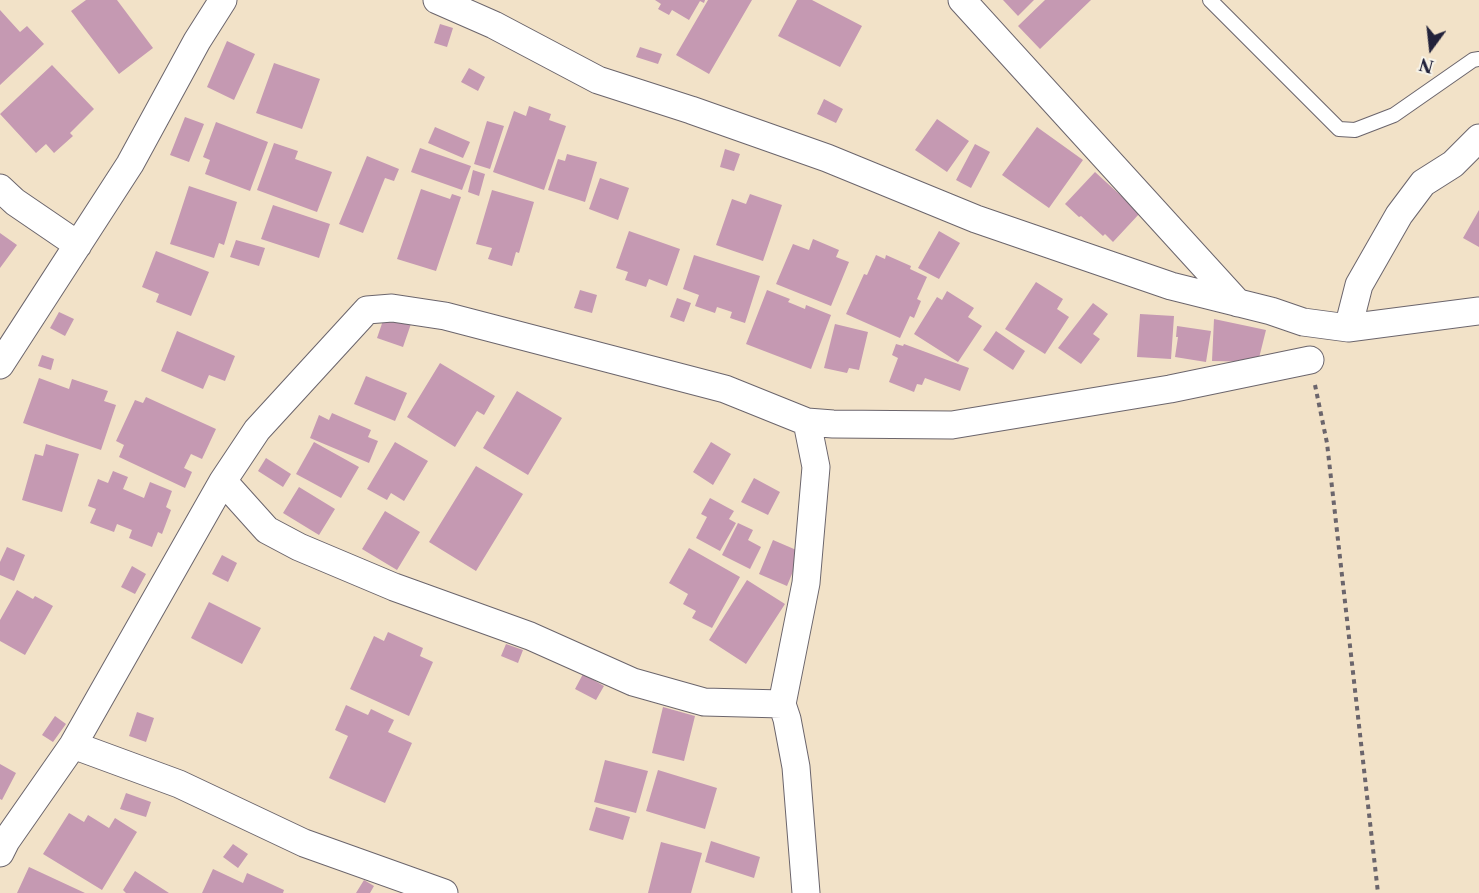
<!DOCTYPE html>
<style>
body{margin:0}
#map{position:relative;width:1479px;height:893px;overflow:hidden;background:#f2e2c8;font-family:"Libre Caslon Text",serif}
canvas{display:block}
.north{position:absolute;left:1401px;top:18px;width:60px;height:60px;-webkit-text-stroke:4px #f7f3e8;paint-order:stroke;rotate:195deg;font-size:16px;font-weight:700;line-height:24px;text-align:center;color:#22223b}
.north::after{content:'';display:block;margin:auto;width:21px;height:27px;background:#22223b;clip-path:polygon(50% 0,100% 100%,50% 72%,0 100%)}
</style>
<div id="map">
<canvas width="1479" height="893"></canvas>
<div class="north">N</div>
</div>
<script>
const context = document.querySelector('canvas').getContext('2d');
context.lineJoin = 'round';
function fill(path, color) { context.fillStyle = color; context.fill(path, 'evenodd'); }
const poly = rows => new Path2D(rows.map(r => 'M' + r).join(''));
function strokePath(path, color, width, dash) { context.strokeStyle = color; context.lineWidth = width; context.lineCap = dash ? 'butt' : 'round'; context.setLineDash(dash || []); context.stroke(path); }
fill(poly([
 [86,0,117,0,153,48,119,74,71,11],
 [655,0,705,0,704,3,700,1,689,20,672,10,669,15,658,9,661,4],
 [708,0,752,0,709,74,676,55],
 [797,0,812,0,862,26,840,67,778,36],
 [1003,0,1034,0,1018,16],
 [1045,0,1091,0,1040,49,1018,26],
 [0,10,20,32,27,26,44,44,0,85],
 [440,24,453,28,447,47,434,43],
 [227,41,255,54,234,100,207,87],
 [640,47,662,54,658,64,636,57],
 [274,63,320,79,302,129,256,113],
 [52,65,94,109,70,133,73,136,54,153,46,144,36,153,0,114],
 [469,68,485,77,478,91,461,82],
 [824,99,843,109,836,123,817,114],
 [529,106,551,114,549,120,566,126,544,190,493,172,514,111,526,116],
 [185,117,204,124,189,162,170,155],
 [937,119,969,141,947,172,915,150],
 [487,121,504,126,490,169,474,164],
 [216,122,268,142,250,191,205,174,210,160,203,157],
 [435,127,470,142,463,158,428,143],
 [1037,127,1083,160,1049,208,1002,175],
 [274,143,298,151,295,159,332,172,317,212,257,190],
 [975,144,990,152,971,188,956,180],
 [420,148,471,166,462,190,411,172],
 [725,149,740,154,734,171,720,167],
 [567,154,597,162,585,202,548,190,558,159,565,161],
 [367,156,399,169,394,181,385,178,363,233,339,224],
 [473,170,485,174,479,196,468,192],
 [1095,172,1140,213,1113,242,1105,234,1103,236,1081,216,1079,217,1065,204],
 [600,178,629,188,618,220,589,209],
 [189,186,237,202,224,245,219,243,214,258,170,244],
 [421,189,450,199,452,194,461,197,436,271,397,259],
 [492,190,534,202,519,253,516,252,512,266,488,259,492,248,476,244],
 [750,194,782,205,763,261,716,245,732,199,746,204],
 [273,205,330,224,319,258,261,239],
 [1479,210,1479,247,1463,238],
 [629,231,680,249,667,286,649,279,646,287,625,280,628,272,616,268],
 [939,231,960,243,939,279,918,268],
 [0,233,17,245,0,268],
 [813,239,839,250,836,257,849,262,831,306,776,284,793,244,809,250],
 [236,240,265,248,259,266,230,257],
 [156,251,209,272,191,316,156,302,159,294,142,287],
 [694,255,760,276,745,323,730,318,732,312,717,307,715,313,695,306,699,295,683,289],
 [876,255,885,259,886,255,911,266,910,269,927,277,917,299,921,301,914,318,910,316,900,338,846,314,864,274,867,275],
 [1036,282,1063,299,1057,309,1069,317,1045,354,1005,329],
 [580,290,597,295,592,313,574,308],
 [767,290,790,299,788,302,805,309,806,305,831,315,811,369,746,344],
 [947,291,974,308,968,317,982,326,958,362,914,334,937,297,942,300],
 [677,298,691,303,684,322,670,317],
 [1093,303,1108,314,1093,334,1100,339,1081,364,1058,348],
 [387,309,413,318,403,347,377,338],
 [59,312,74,319,65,336,50,328],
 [1140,314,1174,316,1171,359,1137,357],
 [1214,319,1266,330,1258,362,1212,361],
 [835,324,868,332,859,370,849,368,847,373,824,368],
 [1177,326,1211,331,1206,362,1175,357,1178,337,1176,337],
 [177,331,235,356,225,381,209,375,203,389,161,371],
 [996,331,1025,351,1013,370,983,350],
 [896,344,903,346,904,344,969,368,960,391,925,378,922,385,917,384,914,392,889,382,898,358,892,355],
 [42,355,54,359,51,370,38,366],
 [440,363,495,396,484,415,477,411,455,447,407,417],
 [366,376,407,393,395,421,354,404],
 [39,378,69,389,72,379,108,391,104,401,116,405,101,450,23,423],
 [517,391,562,418,528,475,483,448],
 [146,397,216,429,202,459,191,454,184,468,192,472,185,488,119,457,124,445,116,441,135,400,143,403],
 [332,413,371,430,368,437,378,441,369,463,310,438,319,415,329,420],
 [314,442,359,467,341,498,296,474],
 [395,442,428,461,404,501,391,493,387,500,367,489],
 [711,442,731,454,713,485,693,472],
 [46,444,79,454,62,512,22,500,35,454,43,456],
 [266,458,291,474,283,487,258,471],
 [476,466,523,494,476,571,429,542],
 [113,471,128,477,123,489,144,498,150,482,172,491,166,507,171,510,162,534,158,532,152,547,129,538,132,530,117,524,114,532,90,523,96,509,88,506,98,479,108,483],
 [754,478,780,492,768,515,741,502],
 [299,487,335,509,319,535,283,513],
 [710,498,734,511,729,519,736,523,720,551,696,538,707,517,701,514],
 [385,511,420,532,397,570,362,549],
 [738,523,753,530,748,540,761,547,750,569,722,555],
 [773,540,801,552,787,586,759,574],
 [7,547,25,555,14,581,0,575,0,562],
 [689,548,740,577,712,628,692,618,696,611,683,604,688,594,669,583],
 [222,555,237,563,228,582,212,574],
 [132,566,146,574,135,594,121,587],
 [747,580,785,604,746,664,709,640],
 [17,590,33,599,35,596,53,606,25,655,0,641,0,620],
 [209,602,261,628,242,664,191,638],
 [388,632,423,648,420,656,433,662,409,716,350,689,374,636,384,641],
 [506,644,523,650,518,663,501,656],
 [583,674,604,686,596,700,575,689],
 [346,705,368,715,371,709,394,720,388,732,412,743,385,803,329,778,348,736,335,730],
 [663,707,695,716,684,761,652,753],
 [137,712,154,718,146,742,129,736],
 [55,716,66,724,53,742,42,735],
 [605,760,648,771,636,813,594,802],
 [0,764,16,773,2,800,0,799],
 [658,770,717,788,705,829,646,811],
 [126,793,151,802,146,817,120,809],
 [596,807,630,817,623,840,589,830],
 [69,813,84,822,88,815,109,828,115,818,137,832,102,890,43,854],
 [711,841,760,857,754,878,705,862],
 [661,842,702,853,691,893,648,893],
 [233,844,248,854,238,868,223,857],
 [29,867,85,893,17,893],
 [213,869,243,883,247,873,284,890,283,893,202,893],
 [135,871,169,893,126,893,123,890],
 [364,880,374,886,370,893,356,893]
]), '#c599b2');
const lane = poly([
 [1210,0,1339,129,1355,130,1394,115,1473,60,1479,59]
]);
const street = poly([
 [437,0,494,25,598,80,691,110,827,158,976,219,1171,286,1271,311,1303,322,1348,328,1479,311],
 [962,0,1238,303],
 [0,188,15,202,78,245],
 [1348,328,1359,285,1399,215,1423,183,1453,164,1479,138],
 [0,365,130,164,197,41,223,0],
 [223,481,267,530,299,547,394,587,530,636,633,682,704,702,782,704],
 [73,745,179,784,304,843,444,893],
 [0,853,6,841,73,745,223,481,257,430,367,310,392,308,445,316,725,389,807,422,833,424,952,425,1170,389,1310,360],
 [806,893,796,767,787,719,782,704,806,583,816,467,807,422]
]);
strokePath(lane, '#6b656c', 16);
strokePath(street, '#6b656c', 29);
strokePath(poly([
 [1315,385,1327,443,1378,893]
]), '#6b656c', 4, [4.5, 4.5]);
strokePath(lane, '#fff', 14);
strokePath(street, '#fff', 27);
</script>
